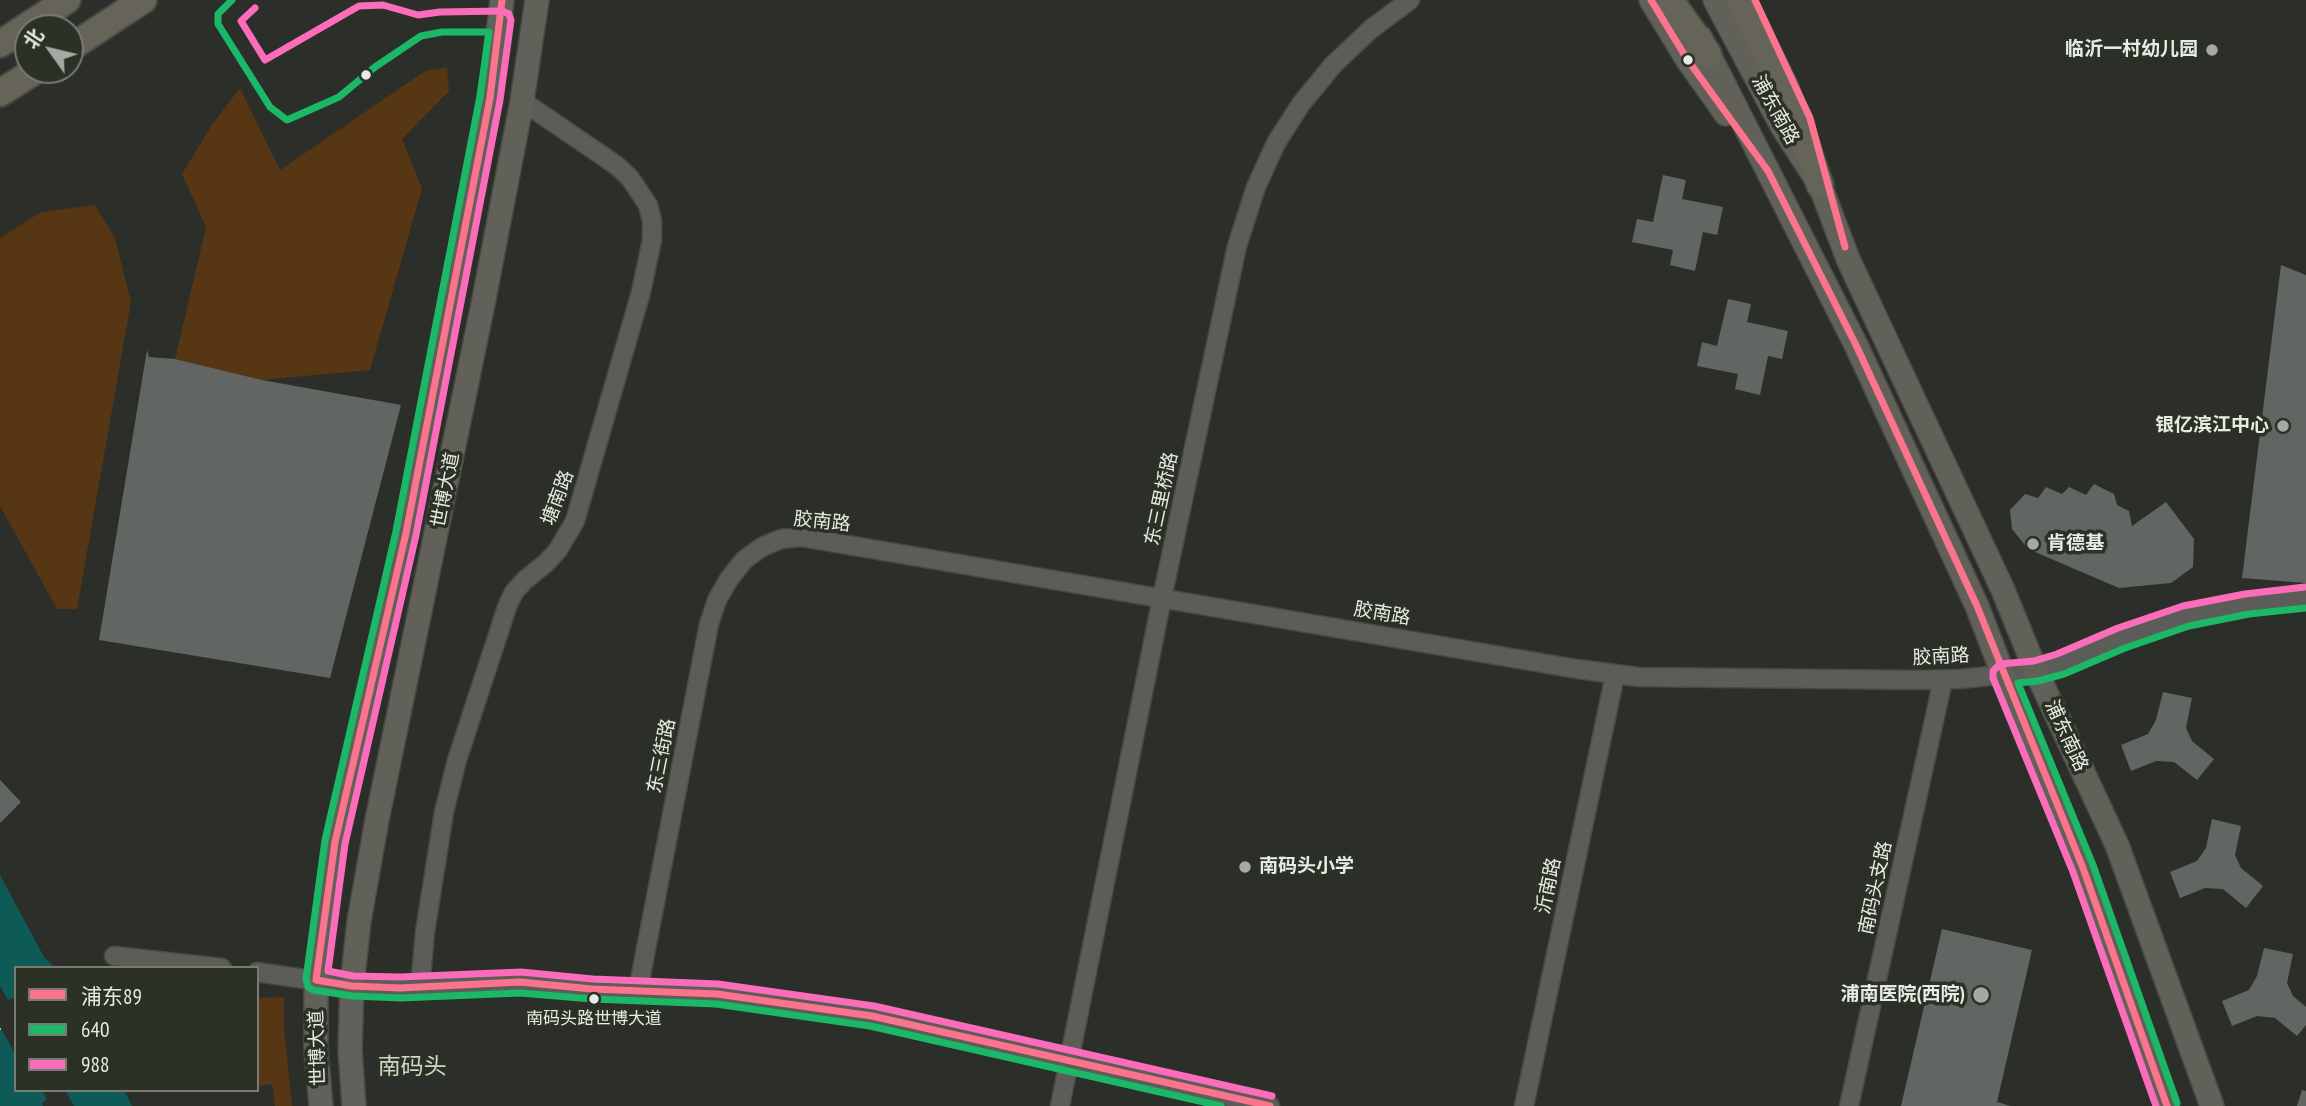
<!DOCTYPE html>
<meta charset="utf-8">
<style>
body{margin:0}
#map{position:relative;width:2306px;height:1106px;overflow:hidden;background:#2c2e29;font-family:"PT Sans Narrow","Noto Sans SC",sans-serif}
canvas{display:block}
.legend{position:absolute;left:14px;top:966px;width:245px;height:126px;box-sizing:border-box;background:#2c3126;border:2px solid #777b72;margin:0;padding:9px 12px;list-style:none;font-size:21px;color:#e8ebe4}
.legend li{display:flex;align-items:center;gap:14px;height:35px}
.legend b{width:35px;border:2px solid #777b72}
.north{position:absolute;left:14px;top:14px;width:70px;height:70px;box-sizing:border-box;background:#2c3126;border:2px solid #777b72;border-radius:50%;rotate:304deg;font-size:19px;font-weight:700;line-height:28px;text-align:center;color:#e8ebe4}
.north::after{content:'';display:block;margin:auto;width:24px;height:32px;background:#a6a9a3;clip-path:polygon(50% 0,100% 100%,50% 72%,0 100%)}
</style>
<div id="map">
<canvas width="2306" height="1106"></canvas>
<ul class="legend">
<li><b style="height:9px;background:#fc738d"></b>浦东89</li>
<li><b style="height:9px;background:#1ab867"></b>640</li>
<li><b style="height:9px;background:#fb6dba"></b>988</li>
</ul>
<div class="north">北</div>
</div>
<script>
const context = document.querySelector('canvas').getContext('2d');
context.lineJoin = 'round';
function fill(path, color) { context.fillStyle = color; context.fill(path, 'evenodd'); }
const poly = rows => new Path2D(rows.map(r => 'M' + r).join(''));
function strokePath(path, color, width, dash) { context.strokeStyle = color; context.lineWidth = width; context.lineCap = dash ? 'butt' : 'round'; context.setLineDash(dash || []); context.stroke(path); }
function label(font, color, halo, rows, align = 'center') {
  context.font = font + ' "PT Sans Narrow","Noto Sans SC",sans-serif'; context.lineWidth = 7; context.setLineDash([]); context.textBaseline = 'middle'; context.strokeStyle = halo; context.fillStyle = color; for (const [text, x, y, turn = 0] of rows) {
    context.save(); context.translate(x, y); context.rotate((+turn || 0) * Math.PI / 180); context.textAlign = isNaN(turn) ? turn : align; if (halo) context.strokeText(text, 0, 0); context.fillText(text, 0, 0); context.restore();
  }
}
fill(poly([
 [447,67,449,91,402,139,422,189,370,370,262,380,175,359,206,227,182,174,213,123,240,88,280,170,425,71],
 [95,205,115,238,131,302,77,609,57,609,0,506,0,238,41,212],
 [284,997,284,1028,292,1106,275,1106,272,1084,257,1086,257,998]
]), '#563613');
fill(poly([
 [0,875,44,957,55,968,16,968,16,1090,124,1090,132,1106,0,1106]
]), '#0d5a57');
fill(poly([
 [0,986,8,1000,13,998,16,1002,16,1055,0,1027],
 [42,1090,65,1090,74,1106,43,1106,42,1103,47,1099]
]), '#2c2e29');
strokePath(poly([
 [0,1029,1,1029]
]), '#1bfaf3', 2, [9, 7]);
fill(poly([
 [1663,175,1686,180,1682,199,1723,207,1717,235,1703,232,1695,271,1670,265,1673,250,1632,242,1637,219,1653,222],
 [2281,265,2306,275,2306,583,2242,578],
 [1728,299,1751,304,1747,322,1788,331,1782,359,1768,356,1760,395,1735,389,1738,374,1697,366,1702,342,1717,346],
 [147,350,149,357,175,359,262,380,401,405,330,678,99,640],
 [2094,484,2114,494,2117,505,2129,511,2132,526,2166,502,2194,539,2193,567,2171,583,2119,588,2028,549,2012,529,2010,510,2025,494,2038,498,2046,487,2062,494,2069,487,2086,495],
 [2163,692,2192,698,2186,728,2192,741,2214,759,2197,780,2174,762,2156,761,2131,771,2121,745,2148,734,2156,720],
 [0,780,21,802,0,823],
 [2212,819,2241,826,2235,855,2241,868,2263,886,2246,908,2223,889,2205,888,2180,898,2170,872,2197,861,2206,848],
 [1942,929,2032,950,1997,1102,2011,1106,1901,1106],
 [2264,948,2293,954,2287,983,2293,996,2306,1007,2306,1025,2297,1036,2275,1018,2257,1016,2232,1026,2222,1001,2249,990,2257,976],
 [2302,1090,2306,1091,2306,1106,2297,1106]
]), '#626662');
const minor = poly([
 [114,956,222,968],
 [257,972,352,986,400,988,520,982,592,989,717,994,872,1016,1069,1062,1270,1106],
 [420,988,425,932,444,812,457,760,507,607,514,592,525,580,546,563,558,550,575,521,641,292,652,240,652,221,648,205,630,178,616,165,522,101],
 [638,990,709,624,717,600,729,579,744,560,762,547,781,539,801,537,1577,669,1639,677,1921,680,1960,679,2036,671,2121,638,2186,616,2247,604,2306,597],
 [1060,1106,1162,598,1237,246,1256,187,1276,143,1301,104,1333,65,1371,29,1410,0],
 [1524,1106,1615,675],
 [1849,1106,1943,680]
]);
const major = poly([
 [1651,0,1687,59,1726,114],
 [1715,0,1783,128,1820,185,1848,259,2003,590,2036,671,2117,845,2212,1106],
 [1700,37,1856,345,1977,606,2003,674,2083,868,2167,1106],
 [321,1106,316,1050,316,980,335,842,406,533,490,98,502,0],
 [354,1106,350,1050,352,986,359,921,377,820,483,304,522,101,537,0]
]);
const highway = poly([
 [1670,0,1708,54],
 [1741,0,1785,88,1820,185],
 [0,44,67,0],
 [70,48,143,0],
 [0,93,36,70]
]);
strokePath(minor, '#474944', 21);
strokePath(major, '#474944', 26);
strokePath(highway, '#474944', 30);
strokePath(minor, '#5c5d59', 18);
strokePath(major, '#616159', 23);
strokePath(highway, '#666459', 26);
strokePath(poly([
 [502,0,490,98,406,533,335,842,316,980,352,986,400,988,520,982,592,989,717,994,872,1016,1270,1106],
 [1651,0,1687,59,1768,171,1856,345,1977,606,2083,868,2167,1106],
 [1755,0,1810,118,1845,247]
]), '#fc738d', 7);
strokePath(poly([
 [232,0,218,14,218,24,270,107,287,120,339,97,375,67,421,36,442,32,489,32,480,96,396,531,325,840,306,979,308,987,313,990,352,996,401,998,520,993,592,999,716,1004,870,1026,1221,1106],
 [2177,1103,2093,865,2018,683,2038,681,2064,674,2125,648,2189,626,2249,614,2306,608]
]), '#1ab867', 7);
strokePath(poly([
 [255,8,241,21,265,60,359,6,383,5,418,15,440,12,502,11,509,14,511,20,500,100,416,535,345,844,328,971,353,976,400,977,521,972,593,979,718,984,874,1006,1272,1096],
 [2156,1106,2073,872,1993,678,1993,671,2000,664,2034,661,2057,654,2118,628,2183,606,2245,594,2305,587]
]), '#fb6dba', 7);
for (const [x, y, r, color] of [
 [2212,50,7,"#a6a9a3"],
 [1688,60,6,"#e8ebe4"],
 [366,75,6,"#e8ebe4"],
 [2283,426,7,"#a6a9a3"],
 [2033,544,7,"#a6a9a3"],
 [1245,867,7,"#a6a9a3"],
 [1981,995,9,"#a6a9a3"],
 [594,999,6,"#e8ebe4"]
]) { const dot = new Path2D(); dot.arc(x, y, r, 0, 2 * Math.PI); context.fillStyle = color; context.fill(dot); strokePath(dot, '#2c3126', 2.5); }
label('17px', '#e8ebe4', '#2c3126', [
 ["南码头路世博大道",594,1019]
]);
label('bold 19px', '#e8ebe4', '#2c3126', [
 ["临沂一村幼儿园",2198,50],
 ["银亿滨江中心",2269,426],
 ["肯德基",2047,544,"left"],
 ["南码头小学",1259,867,"left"],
 ["浦南医院(西院)",1965,995]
], 'right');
label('19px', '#e8ebe4', '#2c3126', [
 ["浦东南路",1775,110,61],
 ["世博大道",446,490,-79],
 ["塘南路",558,498,-69],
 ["东三里桥路",1162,499,-78],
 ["胶南路",822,522,6],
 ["胶南路",1382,614,10],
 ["胶南路",1941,657,-3],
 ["浦东南路",2066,736,65],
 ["东三街路",662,756,-79],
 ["沂南路",1549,886,-78],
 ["南码头支路",1876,888,-78],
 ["世博大道",318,1048,-92]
]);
label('23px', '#cfd5c7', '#2c3126', [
 ["南码头",412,1067]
]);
</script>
